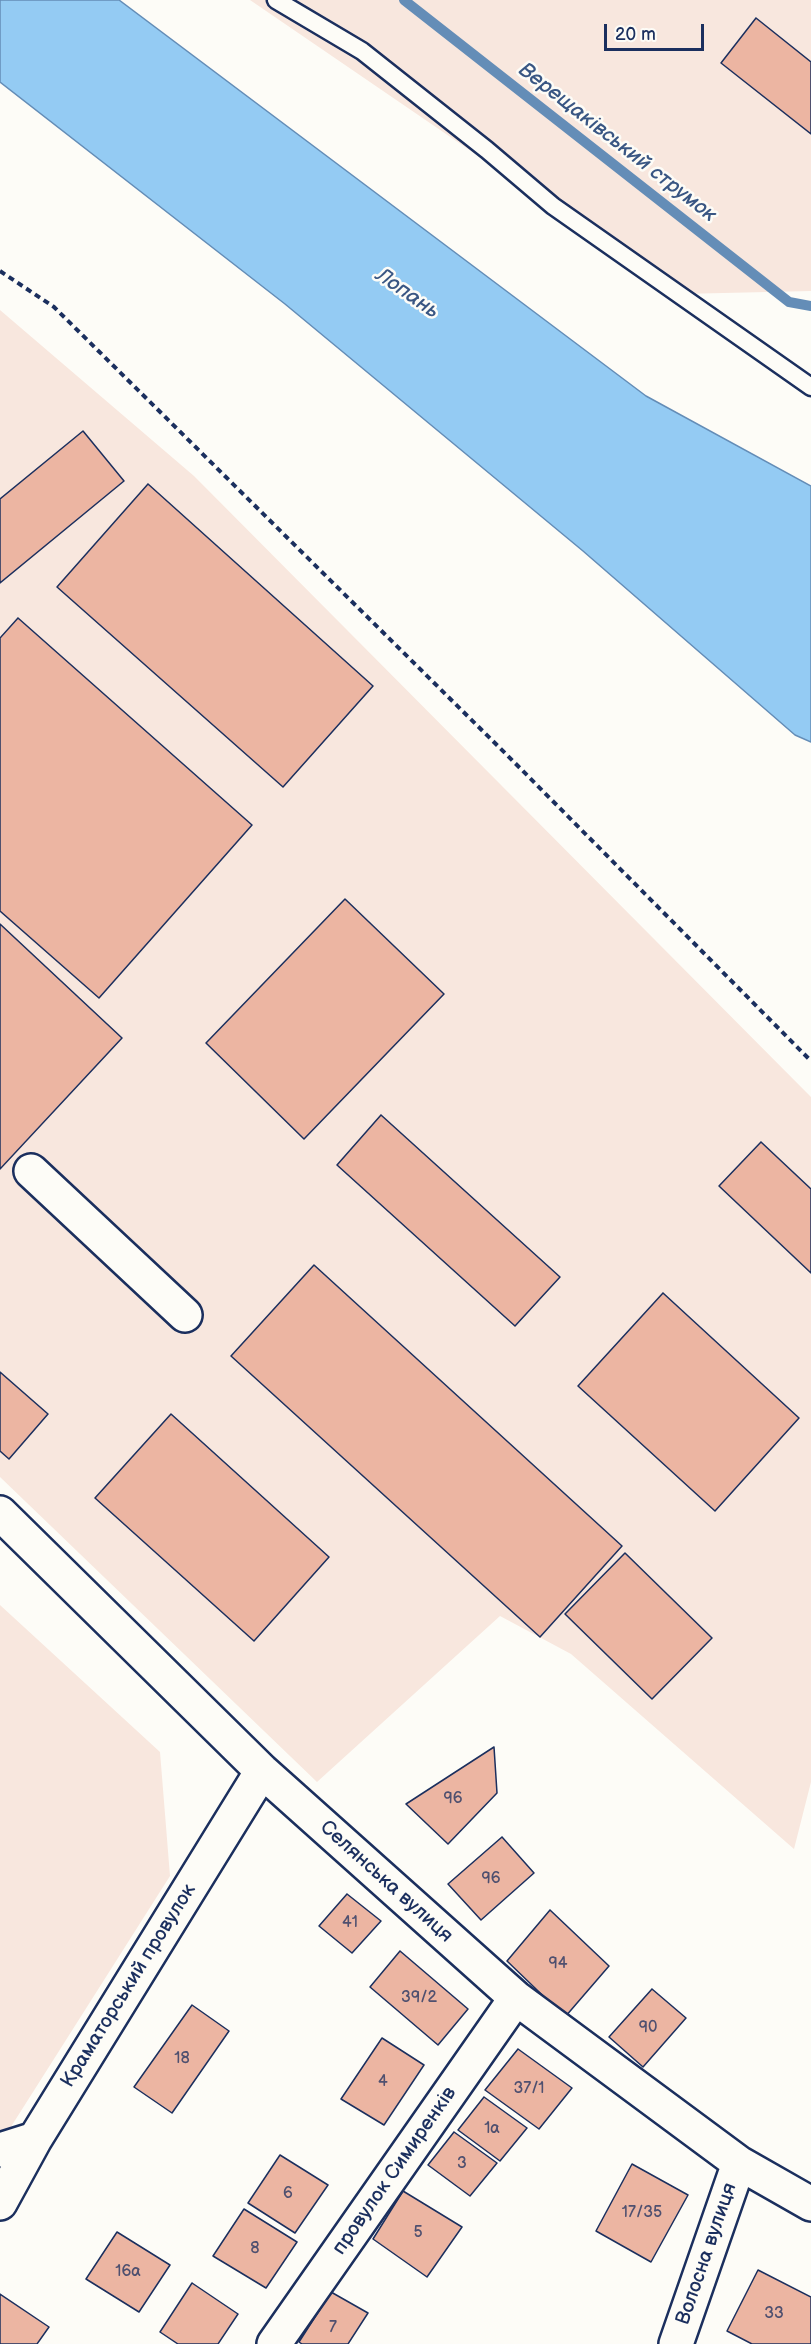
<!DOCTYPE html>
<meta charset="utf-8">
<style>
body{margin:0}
#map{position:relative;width:811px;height:2344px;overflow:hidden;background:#fdfcf7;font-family:"Balsamiq Sans",sans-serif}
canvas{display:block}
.scale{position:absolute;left:604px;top:24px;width:100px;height:27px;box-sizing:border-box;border:3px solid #1b2f5e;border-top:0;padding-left:8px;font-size:18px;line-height:21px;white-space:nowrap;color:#1b2f5e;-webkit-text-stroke:4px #fdfcf7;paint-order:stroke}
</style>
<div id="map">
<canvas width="811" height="2344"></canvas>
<div class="scale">20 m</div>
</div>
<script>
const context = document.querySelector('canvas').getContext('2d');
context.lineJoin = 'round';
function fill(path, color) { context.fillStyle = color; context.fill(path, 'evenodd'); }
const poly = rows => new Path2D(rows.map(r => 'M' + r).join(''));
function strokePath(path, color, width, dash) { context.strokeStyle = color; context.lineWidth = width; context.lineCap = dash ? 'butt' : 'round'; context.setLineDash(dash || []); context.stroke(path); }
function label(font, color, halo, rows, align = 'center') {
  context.font = font + ' "Balsamiq Sans",sans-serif'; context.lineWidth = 5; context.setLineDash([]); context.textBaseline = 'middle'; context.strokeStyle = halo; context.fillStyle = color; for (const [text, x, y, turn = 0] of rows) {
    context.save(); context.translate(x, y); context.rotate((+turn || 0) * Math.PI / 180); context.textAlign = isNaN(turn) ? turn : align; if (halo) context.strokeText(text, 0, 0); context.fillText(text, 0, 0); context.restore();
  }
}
fill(poly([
 [250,0,811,0,811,291,680,294],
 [0,310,194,476,811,1097,811,1782,794,1849,571,1654,500,1616,317,1782,0,1477],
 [0,1605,160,1752,170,1876,7,2133,0,2135]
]), '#f8e7de');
const water = poly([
 [0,0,119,0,646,396,811,486,811,742,795,735,583,551,285,304,0,82,0,0]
]);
fill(water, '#94cbf3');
strokePath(water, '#648db7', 1.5);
strokePath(poly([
 [404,0,789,302,811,306]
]), '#648db7', 10);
const building = poly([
 [756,18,811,62,811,134,721,63,756,18],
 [83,431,124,481,0,583,0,499,83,431],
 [148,484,373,686,283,787,57,587,148,484],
 [18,618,252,825,99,998,0,911,0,638,18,618],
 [345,899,444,994,304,1139,206,1043,345,899],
 [0,924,122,1038,0,1169,0,924],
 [381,1115,560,1277,515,1326,337,1165,381,1115],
 [761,1142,811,1189,811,1273,719,1186,761,1142],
 [314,1265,622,1546,540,1637,231,1356,314,1265],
 [663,1293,799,1418,715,1511,578,1386,663,1293],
 [0,1372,48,1414,9,1459,0,1451,0,1372],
 [171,1414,329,1557,254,1641,95,1498,171,1414],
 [625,1553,712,1638,652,1699,565,1614,625,1553],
 [494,1747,497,1793,448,1844,406,1804,494,1747],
 [502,1837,534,1873,481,1920,448,1884,502,1837],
 [347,1894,381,1921,352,1953,319,1926,347,1894],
 [550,1910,609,1966,565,2017,507,1961,550,1910],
 [400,1951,468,2009,438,2045,370,1987,400,1951],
 [652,1989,686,2018,643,2067,609,2037,652,1989],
 [192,2005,229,2031,172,2113,134,2087,192,2005],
 [382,2038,424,2065,384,2125,341,2099,382,2038],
 [518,2049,572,2088,539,2129,485,2090,518,2049],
 [484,2097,527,2128,500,2161,458,2130,484,2097],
 [454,2132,497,2163,470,2196,428,2165,454,2132],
 [280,2155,328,2185,295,2233,248,2203,280,2155],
 [632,2164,688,2195,651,2262,596,2231,632,2164],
 [403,2191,462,2227,427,2277,373,2239,403,2191],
 [244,2209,297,2242,266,2288,213,2256,244,2209],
 [117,2232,170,2265,139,2312,86,2279,117,2232],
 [758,2270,811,2297,811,2344,752,2344,727,2331,758,2270],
 [192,2283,238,2314,218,2344,178,2344,160,2332,192,2283],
 [331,2292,368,2313,348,2344,302,2344,299,2342,331,2292],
 [0,2294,49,2327,37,2344,0,2344,0,2294]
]);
fill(building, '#ecb5a2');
strokePath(building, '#1b2f5e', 1.5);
const lane = poly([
 [276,0,362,51,487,150,553,206,811,387]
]);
const street = poly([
 [31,1171,185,1315],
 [0,1513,262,1771,516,1998,739,2163,811,2204],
 [0,2150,35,2139],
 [0,2203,35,2139,262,1771],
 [274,2344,516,1998],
 [676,2344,739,2163]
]);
strokePath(lane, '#1b2f5e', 21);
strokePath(street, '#1b2f5e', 38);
strokePath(poly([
 [0,271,54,307,508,756,811,1061]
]), '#1b2f5e', 4, [6, 4.5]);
strokePath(lane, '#fdfcf7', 16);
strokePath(street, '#fdfcf7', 33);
label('16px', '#4f506f', null, [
 ["96",453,1799],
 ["96",491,1879],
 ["41",350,1923],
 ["94",558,1964],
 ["39/2",419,1998],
 ["90",648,2028],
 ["18",182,2059],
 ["4",383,2082],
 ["37/1",529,2089],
 ["1а",492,2129],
 ["3",462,2164],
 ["6",288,2194],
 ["17/35",642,2213],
 ["5",418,2233],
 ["8",255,2249],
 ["16а",128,2272],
 ["33",774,2314],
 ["7",333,2328]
]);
label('20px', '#1b2f5e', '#fdfcf7', [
 ["Селянська вулиця",386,1882,42],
 ["Краматорський провулок",129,1986,-58],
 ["провулок Симиренків",395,2171,-55],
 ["Волосна вулиця",707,2254,-71]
]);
label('italic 21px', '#395683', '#fdfcf7', [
 ["Верещаківський струмок",617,143,38],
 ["Лопань",407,294,35]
]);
</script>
